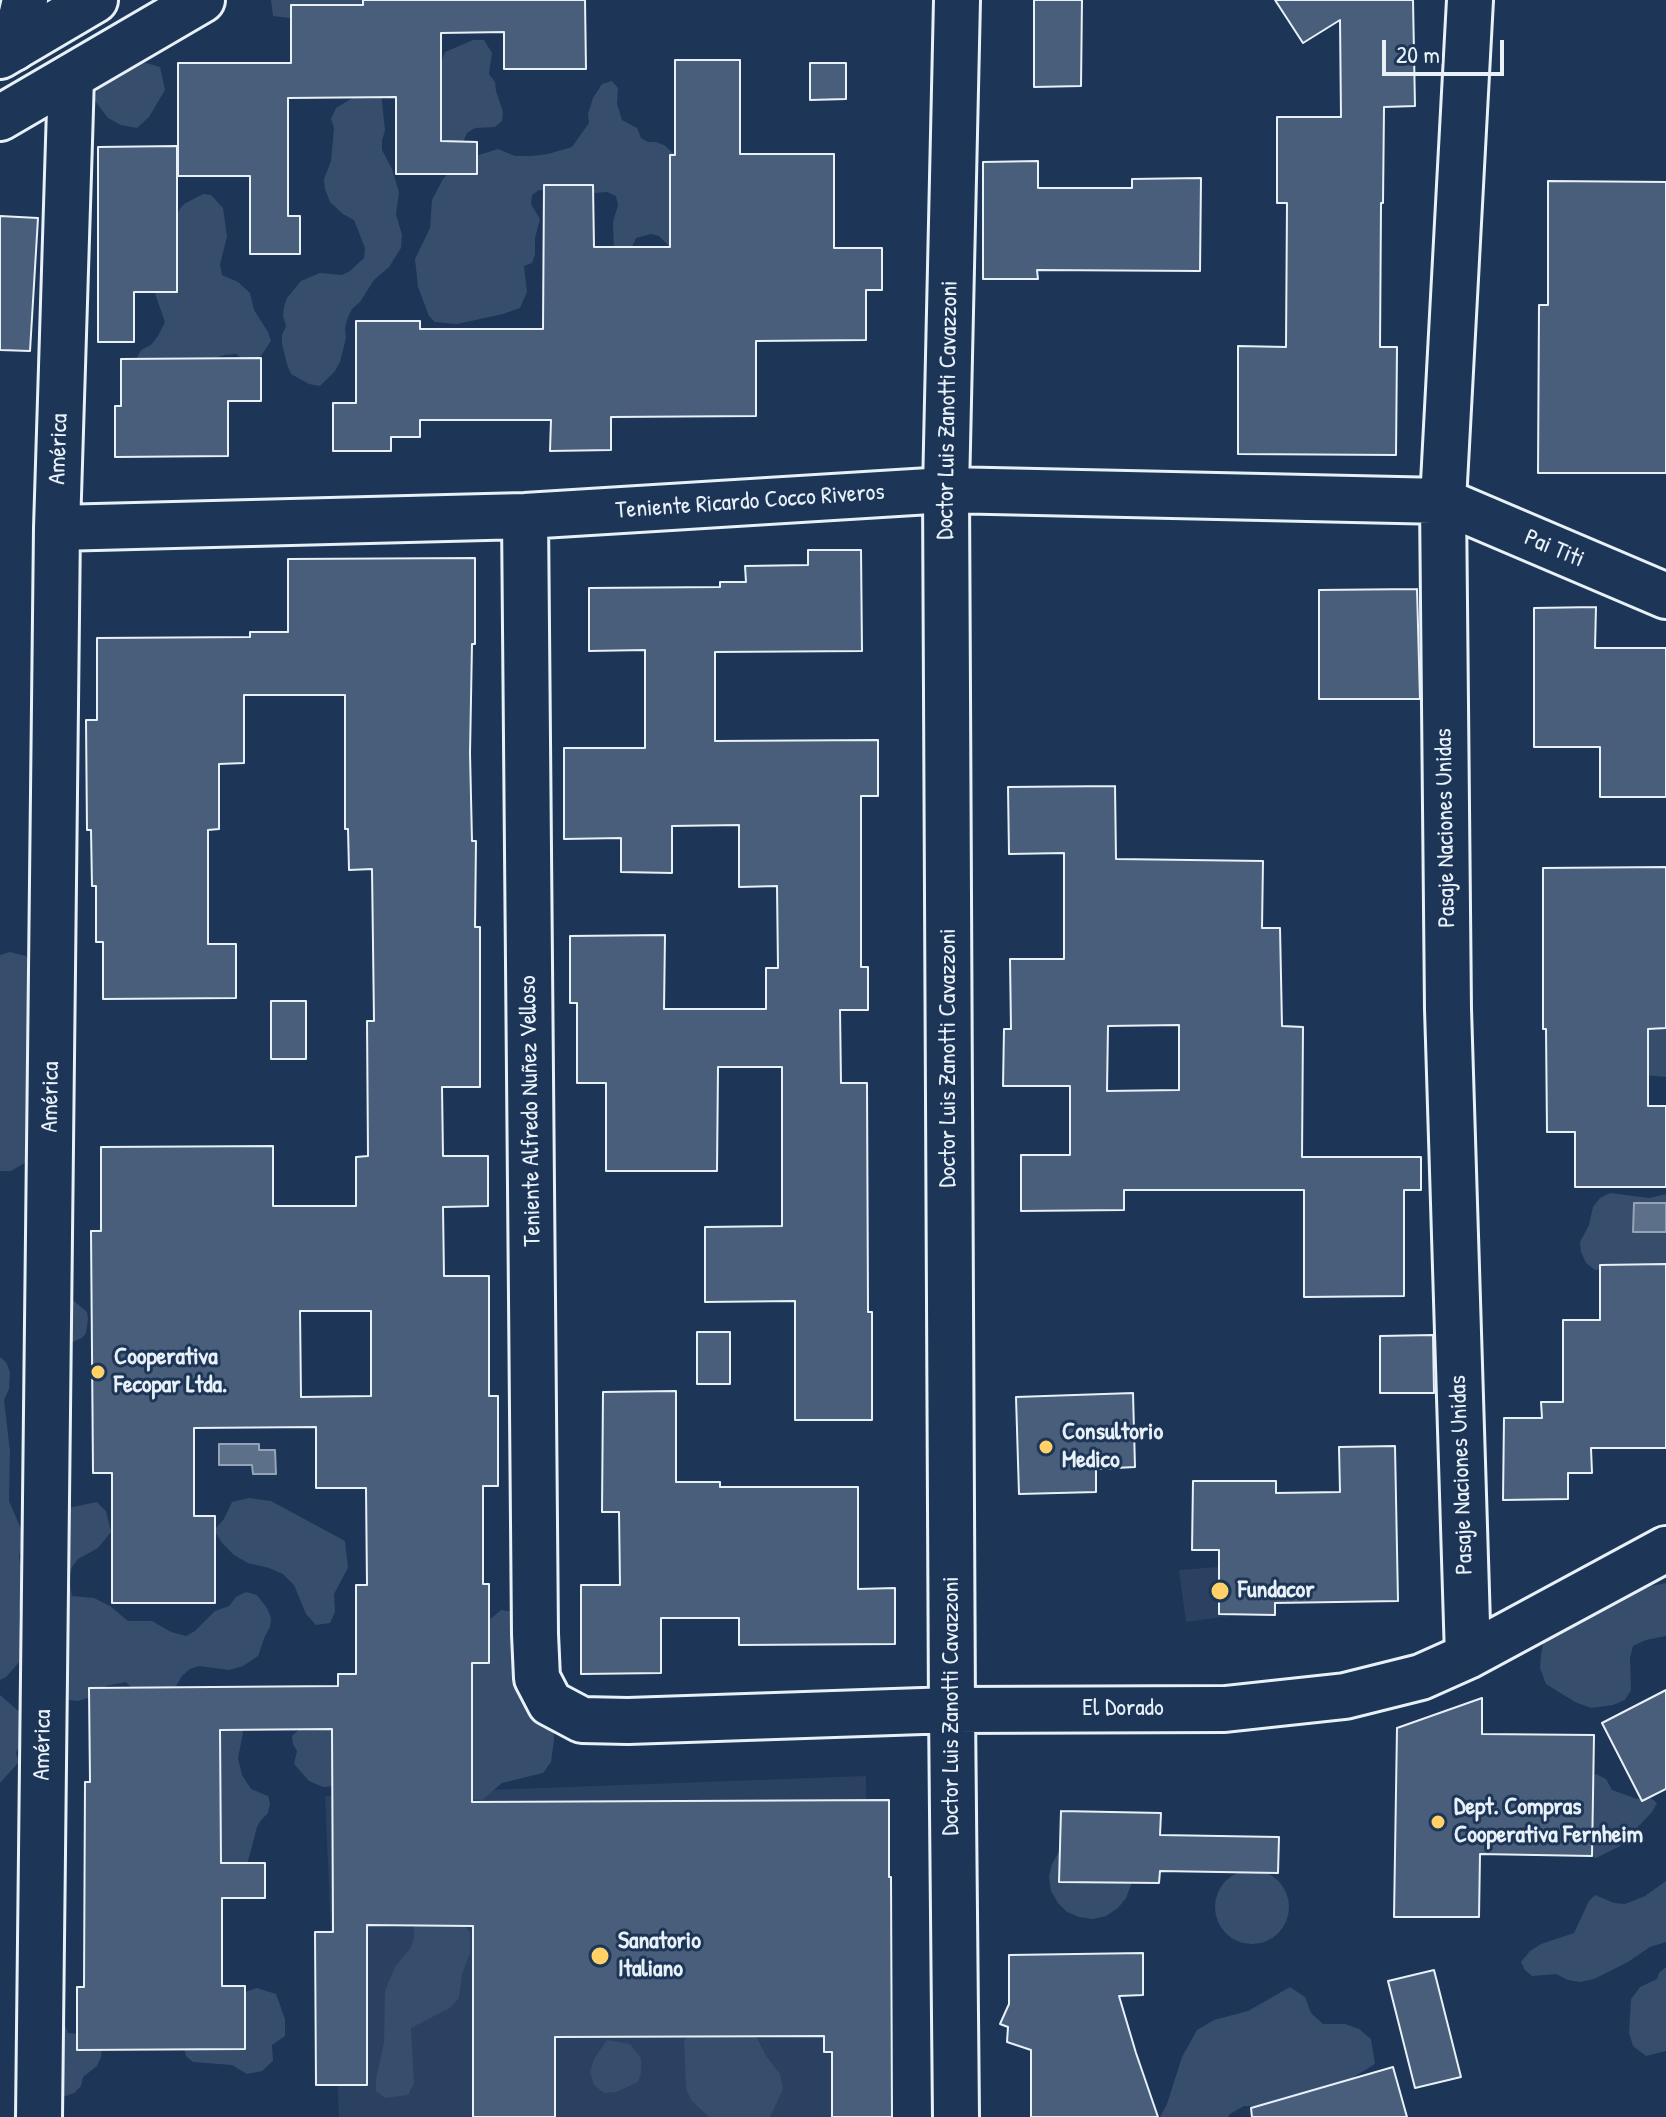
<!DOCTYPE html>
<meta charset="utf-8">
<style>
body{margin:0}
#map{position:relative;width:1666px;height:2117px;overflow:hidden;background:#1d3557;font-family:"Patrick Hand",sans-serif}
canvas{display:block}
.scale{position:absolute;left:1382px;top:40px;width:122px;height:36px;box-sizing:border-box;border:4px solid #e8f1f8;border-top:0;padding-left:10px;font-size:24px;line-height:28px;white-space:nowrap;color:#e8f1f8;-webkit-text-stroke:6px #1d3557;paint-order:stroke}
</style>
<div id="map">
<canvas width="1666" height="2117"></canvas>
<div class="scale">20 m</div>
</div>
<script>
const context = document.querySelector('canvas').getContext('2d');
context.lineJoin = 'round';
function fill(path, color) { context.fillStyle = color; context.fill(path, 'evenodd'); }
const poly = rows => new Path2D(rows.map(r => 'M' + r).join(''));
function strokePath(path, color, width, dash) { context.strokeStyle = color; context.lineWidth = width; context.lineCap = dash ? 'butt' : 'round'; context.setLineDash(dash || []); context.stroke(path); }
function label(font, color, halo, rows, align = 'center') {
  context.font = font + ' "Patrick Hand",sans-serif'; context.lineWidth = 6; context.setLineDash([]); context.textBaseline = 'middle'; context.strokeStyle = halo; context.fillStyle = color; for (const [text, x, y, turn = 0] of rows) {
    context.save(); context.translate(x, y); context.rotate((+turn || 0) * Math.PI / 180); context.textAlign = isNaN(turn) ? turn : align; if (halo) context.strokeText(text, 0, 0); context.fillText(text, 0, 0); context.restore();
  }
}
fill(poly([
 [1244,1550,1259,1612,1186,1622,1179,1570,1218,1567,1218,1552],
 [866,1776,867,2117,339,2117,325,1796]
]), '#2a4162');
fill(poly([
 [271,0,363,0,357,12,305,20,273,16],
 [473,40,484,40,492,53,489,74,495,82,496,91,503,112,502,121,495,127,475,128,467,133,463,142,448,143,438,137,434,66,442,60,445,52],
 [146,63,160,67,165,90,149,117,137,128,121,125,108,118,95,101,98,84,132,65],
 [612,81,618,88,617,104,622,120,637,128,641,138,648,142,656,142,664,145,683,162,672,249,659,236,651,234,636,238,632,247,614,253,613,222,618,205,616,196,607,192,580,194,539,190,532,195,531,204,540,219,535,238,535,255,532,263,524,266,527,292,520,308,503,314,457,324,435,322,429,316,418,287,415,259,430,228,432,200,443,179,455,166,469,158,498,149,515,156,532,156,548,154,572,147,589,123,588,114,593,98,602,84],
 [381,91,385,131,382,140,382,150,392,169,399,192,396,214,402,235,401,248,389,267,374,280,360,302,352,309,348,317,345,328,346,338,340,362,335,371,320,386,309,384,291,374,287,364,282,344,282,335,286,326,283,316,284,307,287,298,301,281,320,273,342,275,350,271,364,258,365,248,354,220,343,214,330,202,325,189,324,179,331,161,334,128,331,119,336,108,354,97],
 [203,194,211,195,223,208,227,236,220,265,222,275,238,282,250,293,254,310,268,332,271,341,261,356,254,359,242,359,236,354,225,355,146,379,137,358,141,350,151,345,158,336,165,322,151,282,179,210,184,204],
 [10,952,26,956,33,968,29,1095,26,1107,31,1131,28,1161,11,1171,0,1171,0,955],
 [1666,1022,1666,1077,1643,1075,1586,1034],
 [1610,1193,1649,1198,1666,1194,1666,1278,1622,1267,1595,1270,1586,1263,1581,1252,1580,1242,1589,1225,1593,1207,1600,1198],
 [74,1301,87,1312,88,1319,86,1333,82,1338,66,1345,68,1396,41,1357,25,1342,25,1322,61,1304],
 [0,1357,6,1362,10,1372,9,1389,4,1400,10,1451,9,1501,21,1529,21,1548,19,1557,20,1564,25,1569,19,1615,21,1660,6,1677,0,1680],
 [249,1498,271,1501,345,1541,348,1568,334,1594,335,1612,330,1623,316,1625,306,1614,294,1585,283,1574,269,1568,248,1563,234,1555,222,1543,214,1530,224,1519,232,1502],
 [97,1502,106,1511,111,1532,98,1548,78,1559,72,1567,69,1577,72,1596,94,1598,110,1606,128,1621,152,1621,171,1632,186,1636,195,1631,215,1611,229,1606,236,1597,246,1592,257,1595,267,1608,271,1618,270,1627,265,1636,258,1656,243,1666,229,1670,199,1666,190,1669,182,1676,176,1686,167,1691,133,1689,126,1682,106,1686,88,1698,78,1701,69,1700,56,1686,44,1513],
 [1666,1583,1666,1636,1646,1640,1633,1646,1630,1658,1631,1690,1625,1700,1613,1705,1591,1708,1575,1702,1546,1684,1540,1668,1541,1654,1544,1640,1555,1629,1612,1601,1651,1586],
 [501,1610,516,1612,553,1711,554,1740,551,1762,543,1773,502,1783,482,1800,456,1798,473,1634],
 [0,1695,23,1715,22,1739,16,1753,19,1762,0,1783],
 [333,1713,334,1786,323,1787,309,1781,294,1764,297,1751,293,1744,292,1736,303,1726],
 [241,1726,243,1733,238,1758,242,1775,251,1789,268,1796,270,1803,268,1813,261,1820,257,1827,248,1861,241,1869,219,1870,199,1732],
 [1596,1774,1606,1779,1612,1790,1637,1799,1648,1796,1657,1803,1652,1812,1620,1846,1596,1858,1586,1855,1586,1778],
 [1069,1843,1132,1872,1131,1885,1126,1898,1118,1908,1106,1916,1093,1919,1079,1917,1067,1912,1058,1903,1051,1891,1049,1877,1052,1864,1059,1852],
 '1215 1907a37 37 0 1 1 74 0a37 37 0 1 1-74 0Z',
 [1666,1881,1666,1942,1650,1947,1628,1962,1594,1979,1580,1982,1568,1980,1556,1974,1532,1976,1525,1970,1521,1962,1530,1951,1541,1944,1574,1933,1589,1901,1595,1895,1614,1903,1625,1904,1645,1896],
 [456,1913,470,1933,470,1953,462,1974,459,1998,450,2008,411,2028,414,2083,408,2095,385,2098,376,2091,376,2079,384,2042,385,1991,395,1967,410,1949,414,1939,414,1927,422,1919],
 [1666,1967,1666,2051,1646,2056,1633,2046,1629,2033,1631,1999,1640,1987,1657,1979,1659,1973],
 [22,1984,52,1991,68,2033,90,2035,102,2046,101,2057,97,2066,83,2077,81,2086,74,2093,63,2097,53,2096,21,2041,15,2026,16,1999],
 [1290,1987,1305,1997,1311,2013,1323,2024,1345,2024,1359,2029,1371,2039,1375,2064,1331,2091,1283,2106,1244,2106,1230,2114,1228,2117,1160,2117,1167,2104,1182,2057,1197,2030,1214,2020,1248,2011],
 [257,1988,276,1994,285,2019,285,2036,272,2045,273,2061,262,2071,247,2074,232,2065,193,2062,186,2056,184,2049,239,1994],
 [745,2032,757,2038,766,2056,780,2074,783,2089,770,2117,709,2117,691,2100,686,2089,684,2041,691,2033],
 [607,2040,630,2044,641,2058,641,2073,638,2082,616,2092,604,2093,594,2085,590,2072,594,2059]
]), '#374d6c');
const water = poly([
 [1634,1203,1666,1203,1666,1232,1633,1232,1634,1203],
 [219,1444,259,1444,259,1450,275,1450,276,1474,253,1474,252,1465,219,1465,219,1444]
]);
fill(water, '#5d7089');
strokePath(water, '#95a4b5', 2);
const building = poly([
 [363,0,585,0,586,69,504,69,504,32,441,33,441,141,477,142,477,174,396,174,396,97,288,98,288,216,300,216,300,254,250,254,250,176,178,176,178,63,291,63,291,5,363,5,363,0],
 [1034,0,1082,0,1081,86,1034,87,1034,0],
 [1275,0,1413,0,1415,106,1384,107,1383,203,1381,203,1380,347,1397,347,1396,455,1238,454,1238,346,1286,347,1287,203,1277,203,1277,117,1341,117,1340,20,1303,43,1275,0],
 [675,60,740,60,740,154,834,154,834,248,882,248,882,290,866,290,866,340,756,341,756,416,611,417,611,450,550,451,551,420,420,420,420,437,391,437,391,451,333,451,333,403,356,403,356,321,420,321,420,329,543,329,544,185,593,185,594,247,670,247,670,155,675,155,675,60],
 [810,63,846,63,846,99,810,100,810,63],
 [177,146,177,292,134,292,134,342,98,342,98,147,177,146],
 [1038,161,1038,188,1132,188,1132,179,1201,178,1200,271,1037,270,1038,279,983,279,983,162,1038,161],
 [1548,181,1666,182,1666,473,1538,473,1539,305,1548,305,1548,181],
 [0,216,38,218,30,351,0,350,0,216],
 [261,358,261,401,228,401,228,456,115,457,115,406,121,406,121,359,261,358],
 [808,550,861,550,862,651,715,652,715,741,878,740,878,796,861,796,861,967,868,967,868,1010,840,1010,841,1083,867,1083,868,1312,872,1312,872,1420,795,1420,795,1301,705,1302,705,1227,782,1226,782,1067,718,1067,717,1171,606,1171,606,1083,577,1083,577,1003,570,1003,570,936,665,935,664,1009,766,1009,766,968,778,968,777,886,739,887,739,825,672,826,672,873,621,872,621,838,564,839,564,748,645,748,645,650,589,651,589,588,720,587,720,582,746,582,745,566,808,565,808,550],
 [475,558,475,644,472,644,470,753,472,841,476,841,475,927,480,927,480,1087,442,1087,443,1156,488,1156,488,1206,443,1207,444,1276,489,1276,489,1396,498,1396,498,1486,483,1486,483,1584,489,1584,489,1663,472,1663,472,1802,889,1800,889,1877,891,1877,892,2117,832,2117,832,2052,824,2052,824,2036,555,2037,555,2117,473,2117,473,1926,367,1925,367,2085,316,2085,315,1932,333,1932,332,1729,220,1730,221,1863,265,1863,265,1898,222,1898,222,1986,245,1986,245,2049,77,2050,77,1987,84,1987,85,1782,90,1782,89,1688,338,1686,338,1674,356,1674,356,1585,367,1585,366,1488,316,1488,316,1427,194,1428,194,1516,215,1516,215,1603,112,1603,112,1473,93,1473,91,1231,101,1231,101,1147,273,1146,273,1206,356,1206,356,1157,368,1156,367,1021,374,1021,372,869,349,870,348,829,345,829,345,695,244,695,244,763,219,764,219,829,208,830,208,944,236,944,236,998,103,999,103,942,96,942,96,886,92,886,91,830,87,830,86,720,97,720,97,638,250,637,250,632,288,632,288,559,475,558],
 [300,1311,371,1311,371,1396,301,1397,300,1311],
 [1417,589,1420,699,1319,699,1319,590,1417,589],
 [1596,607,1595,648,1666,648,1666,797,1600,797,1600,747,1534,747,1534,608,1596,607],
 [1115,786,1116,859,1263,861,1262,928,1280,928,1282,1026,1303,1027,1302,1157,1421,1157,1421,1190,1404,1190,1404,1296,1304,1297,1304,1190,1124,1190,1124,1210,1021,1211,1021,1155,1070,1155,1070,1086,1003,1086,1004,1029,1011,1029,1010,959,1064,959,1064,853,1009,854,1008,787,1115,786],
 [1179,1025,1179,1090,1107,1091,1108,1026,1179,1025],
 [1666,867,1666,1028,1648,1029,1648,1106,1666,1106,1666,1187,1575,1187,1575,1132,1547,1132,1546,1029,1543,1029,1543,868,1666,867],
 [271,1001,306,1001,306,1059,271,1059,271,1001],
 [1666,1264,1666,1448,1591,1448,1592,1473,1568,1473,1568,1499,1503,1500,1504,1418,1542,1418,1541,1402,1563,1402,1563,1320,1600,1320,1600,1265,1666,1264],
 [697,1332,730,1332,730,1384,697,1384,697,1332],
 [1433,1335,1434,1393,1380,1393,1380,1336,1433,1335],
 [676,1391,676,1482,720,1482,720,1487,858,1487,858,1589,895,1588,895,1644,739,1645,739,1618,661,1618,661,1673,581,1674,581,1585,620,1585,619,1512,602,1512,603,1392,676,1391],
 [1133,1393,1135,1467,1096,1469,1096,1492,1019,1494,1016,1397,1133,1393],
 [1395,1446,1398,1601,1275,1603,1275,1615,1219,1614,1219,1550,1192,1550,1193,1481,1276,1481,1276,1493,1340,1492,1339,1447,1395,1446],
 [1666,1690,1666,1789,1642,1801,1602,1723,1666,1690],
 [1482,1698,1482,1734,1594,1735,1592,1856,1480,1854,1479,1917,1394,1917,1397,1728,1482,1698],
 [1061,1811,1161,1813,1160,1835,1279,1837,1278,1873,1160,1871,1159,1883,1059,1882,1061,1811],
 [1143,1953,1143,1995,1119,1996,1136,2053,1158,2117,1031,2117,1031,2050,1007,2042,1008,2027,1000,2024,1009,2004,1009,1955,1143,1953],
 [1434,1970,1461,2077,1415,2088,1388,1981,1434,1970],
 [1393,2067,1407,2117,1252,2117,1251,2108,1393,2067]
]);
fill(building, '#495e7a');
strokePath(building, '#e8f1f8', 2);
const minor = poly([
 [14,48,25,0],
 [525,516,535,1634,537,1678,550,1703,582,1720,628,1721,952,1710,1225,1709,1345,1696,1421,1677,1468,1656,1666,1549],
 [57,528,525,516,946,490,1443,501,1666,596],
 [1468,1656,1448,1009,1443,501,1470,0],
 [39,2117,57,528,71,77],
 [956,2117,952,1710,946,490,957,0]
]);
const highway = poly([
 [0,56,95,0],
 [0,118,202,0]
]);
strokePath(minor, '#e8f1f8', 50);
strokePath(highway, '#e8f1f8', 50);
strokePath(minor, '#1d3557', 44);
strokePath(highway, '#1d3557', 44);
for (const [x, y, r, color] of [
 [98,1372,8,"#ffd166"],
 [1046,1447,8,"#ffd166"],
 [1220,1591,10,"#ffd166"],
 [1438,1822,8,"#ffd166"],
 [600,1956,10,"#ffd166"]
]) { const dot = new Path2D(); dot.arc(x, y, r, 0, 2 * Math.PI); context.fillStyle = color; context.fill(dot); strokePath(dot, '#1d3557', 3); }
label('24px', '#e8f1f8', '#1d3557', [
 ["Doctor Luis Zanotti Cavazzoni",948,410,-89],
 ["América",59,449,-88],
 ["Teniente Ricardo Cocco Riveros",750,502,-4],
 ["Pai Titi",1554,549,23],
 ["Pasaje Naciones Unidas",1446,828,-91],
 ["Doctor Luis Zanotti Cavazzoni",949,1058,-90],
 ["América",51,1097,-89],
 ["Teniente Alfredo Nuñez Velloso",531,1111,-91],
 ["Pasaje Naciones Unidas",1462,1475,-92],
 ["Doctor Luis Zanotti Cavazzoni",952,1706,-90],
 ["El Dorado",1123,1709],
 ["América",43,1745,-89]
]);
label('bold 24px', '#e8f1f8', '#1d3557', [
 ["Cooperativa",114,1358],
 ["Fecopar Ltda.",114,1386],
 ["Consultorio",1062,1433],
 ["Medico",1062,1461],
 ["Fundacor",1238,1591],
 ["Dept. Compras",1454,1808],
 ["Cooperativa Fernheim",1454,1836],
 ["Sanatorio",618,1942],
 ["Italiano",618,1970]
], 'left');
</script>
